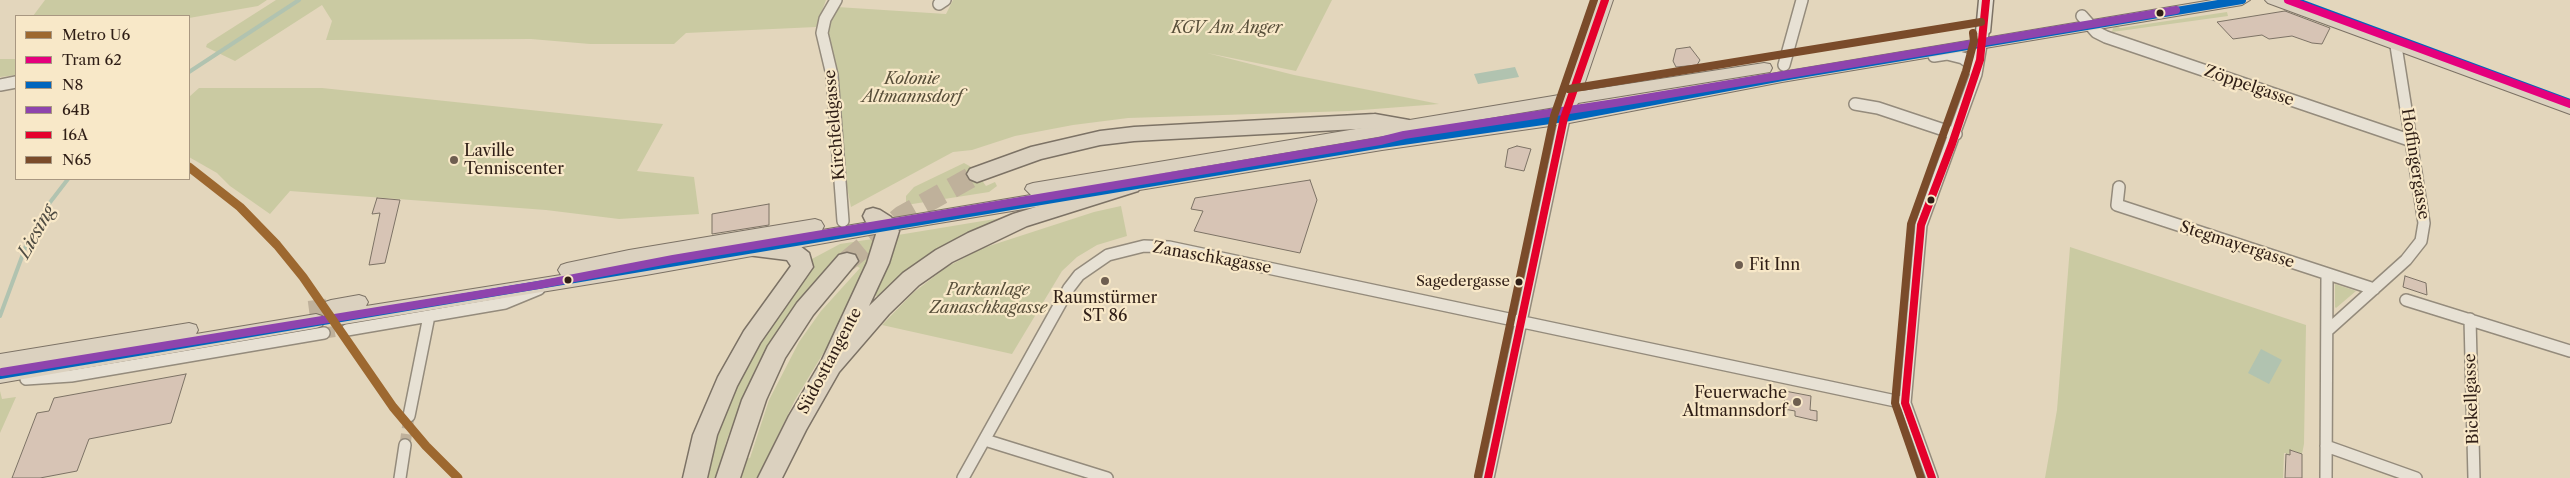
<!DOCTYPE html>
<meta charset="utf-8">
<style>
body{margin:0}
#map{position:relative;width:2570px;height:478px;overflow:hidden;background:#e3d6bc;font-family:"Libre Caslon Text",serif}
canvas{display:block}
.legend{position:absolute;left:15px;top:15px;width:175px;height:165px;box-sizing:border-box;background:#f8e8c8;border:1px solid #a89781;margin:0;padding:6px 9px;list-style:none;font-size:15px;color:#2f1e16}
.legend li{display:flex;align-items:center;gap:10px;height:25px}
.legend b{width:25px;border:1px solid #a89781}
</style>
<div id="map">
<canvas width="2570" height="478"></canvas>
<ul class="legend">
<li><b style="height:6px;background:#9d6830"></b>Metro U6</li>
<li><b style="height:6px;background:#e5007d"></b>Tram 62</li>
<li><b style="height:6px;background:#0065bd"></b>N8</li>
<li><b style="height:6px;background:#8e44ad"></b>64B</li>
<li><b style="height:6px;background:#e4002b"></b>16A</li>
<li><b style="height:6px;background:#7a4b2a"></b>N65</li>
</ul>
</div>
<script>
const context = document.querySelector('canvas').getContext('2d');
context.lineJoin = 'round';
function fill(path, color) { context.fillStyle = color; context.fill(path, 'evenodd'); }
const poly = rows => new Path2D(rows.map(r => 'M' + r).join(''));
function strokePath(path, color, width, dash) { context.strokeStyle = color; context.lineWidth = width; context.lineCap = dash ? 'butt' : 'round'; context.setLineDash(dash || []); context.stroke(path); }
function label(font, color, halo, rows, align = 'center') {
  context.font = font + ' "Libre Caslon Text",serif'; context.lineWidth = 4.5; context.setLineDash([]); context.textBaseline = 'middle'; context.strokeStyle = halo; context.fillStyle = color; for (const [text, x, y, turn = 0] of rows) {
    context.save(); context.translate(x, y); context.rotate((+turn || 0) * Math.PI / 180); context.textAlign = isNaN(turn) ? turn : align; if (halo) context.strokeText(text, 0, 0); context.fillText(text, 0, 0); context.restore();
  }
}
fill(poly([
 [45,0,267,0,258,6,189,18,189,16,33,16],
 [276,0,826,0,816,27,686,33,674,44,590,44,531,39,326,40,332,21,322,5,235,61,206,47,207,44],
 [953,0,1332,0,1296,71,1207,53,1294,75,1439,104,1349,111,1128,118,1073,125,1015,136,972,150,953,152,851,207,844,173,828,45,827,24,837,7,946,14],
 [2227,12,2228,16,2112,32,2113,28,2117,26,2120,28],
 [0,59,16,59,16,75,0,77],
 [199,88,322,88,663,124,637,171,694,177,699,214,619,219,546,210,290,191,270,214,230,186,217,173,189,157,189,97],
 [964,163,973,168,986,186,995,182,997,186,989,192,906,205,906,196,914,187],
 [1121,206,1127,236,1097,245,1077,257,1062,271,1012,354,882,325,913,293,945,268,980,249,1094,212],
 [1013,216,879,297,875,295,898,235],
 [879,238,836,332,795,400,757,478,736,478,743,458,750,458,769,400,799,342,821,311,860,268,847,261,827,270,779,329,758,363,742,399,726,442,718,478,702,478,729,391,785,302,805,279,810,260,840,244],
 [2070,247,2306,325,2304,444,2302,454,2291,450,2289,454,2284,453,2283,478,2045,478,2057,410],
 [2335,284,2356,291,2336,308,2335,307],
 [0,391,2,399,16,397,0,433]
]), '#cacaa2');
fill(poly([
 [1515,67,1519,77,1478,84,1474,74],
 [2261,349,2282,360,2269,384,2248,373]
]), '#b1c3b0');
strokePath(poly([
 [189,72,299,0],
 [0,316,27,243,48,205,68,179]
]), '#b1c3b0', 4);
const building = poly([
 [2285,11,2330,28,2322,44,2312,43,2292,36,2269,39,2262,35,2233,39,2217,22,2285,11],
 [1690,47,1700,60,1697,65,1676,67,1673,61,1676,49,1690,47],
 [1517,146,1531,149,1524,171,1505,167,1508,149,1517,146],
 [1310,180,1317,200,1300,253,1194,231,1203,211,1191,209,1195,198,1310,180],
 [377,198,400,200,385,263,369,265,380,213,372,214,377,198],
 [769,204,769,225,712,234,712,214,769,204],
 [2405,276,2426,283,2427,295,2403,287,2405,276],
 [186,374,171,423,89,439,77,471,40,478,12,478,37,413,49,411,54,398,186,374],
 [1785,391,1811,396,1810,410,1817,411,1817,421,1795,416,1795,411,1784,409,1785,391],
 [2290,450,2302,454,2302,478,2285,478,2286,454,2290,455,2290,450]
]);
fill(building, '#d7c4b5');
strokePath(building, '#7c7265', 1);
strokePath(poly([
 [324,333,347,330],
 [405,445,409,416]
]), '#bfb19b', 11, [11, 5.5]);
strokePath(poly([
 [309,310,331,307]
]), '#bfb19b', 18, [18, 9]);
strokePath(poly([
 [847,261,902,216,977,174]
]), '#bfb19b', 21, [21, 11]);
const street = poly([
 [836,0,825,19,822,33,832,75,843,221],
 [939,4,945,0],
 [2082,16,2096,32,2106,37,2412,141],
 [1934,56,1947,54,1963,58,1971,64,1976,74],
 [1784,65,1802,0],
 [0,85,16,82],
 [1855,104,1878,108,1956,134],
 [2119,187,2117,205,2374,289],
 [2406,300,2570,351],
 [2470,319,2474,478],
 [347,330,505,303,539,289],
 [2327,331,2406,260,2421,241,2424,223,2396,46],
 [29,370,26,379,71,376,324,333],
 [409,416,429,316],
 [985,440,1107,478],
 [2326,446,2416,478],
 [400,478,405,445],
 [963,478,1069,288,1079,275,1108,255,1144,246,1169,247,1905,403],
 [1488,478,1564,118],
 [1932,478,1905,403,1921,225,1976,74,1983,33],
 [2326,478,2327,275]
]);
const secondary = poly([
 [1979,0,1993,0,1990,32,1983,37,1976,32,1979,0]
]);
const primary = poly([
 [1597,0,1613,0,1582,91,1764,63,1770,64,1772,68,1770,72,1764,73,1578,103,1575,110,1782,72,2212,0,2250,0,2242,5,1782,82,1564,124,1382,150,903,229,646,275,338,325,332,323,329,318,331,314,325,312,322,307,325,302,331,300,359,295,365,297,368,302,366,306,561,275,558,270,561,265,567,263,629,250,815,219,821,221,824,226,822,230,1031,195,1025,189,1027,185,1033,183,1565,94,1597,0],
 [1561,106,1563,112,1382,138,1147,176,1561,106],
 [2265,0,2288,0,2570,102,2570,114,2268,3,2265,0],
 [316,314,322,316,325,321,322,326,316,328,0,383,0,354,189,323,196,325,198,330,196,334,316,314]
]);
const highway = poly([
 [1375,114,1409,120,1412,125,1409,130,1402,132,1375,128,1134,141,1100,145,1041,159,977,182,970,179,967,174,970,169,1031,147,1100,131,1134,127,1375,114],
 [1131,178,1138,181,1141,186,1138,191,1027,226,952,262,919,285,889,314,839,372,806,430,782,478,758,478,789,416,822,360,867,263,877,231,866,222,863,216,866,210,873,208,880,210,891,217,899,231,889,263,869,306,903,273,936,250,968,233,1013,214,1131,178],
 [755,241,800,246,809,253,813,267,760,343,737,386,717,435,707,478,683,478,693,435,718,377,744,331,791,266,787,260,747,255,744,249,747,243,755,241],
 [847,253,855,255,858,261,813,315,785,358,766,400,740,478,716,478,742,400,768,346,797,303,839,255,847,253]
]);
strokePath(street, '#948b7c', 14);
strokePath(secondary, '#7c7265', 3);
strokePath(primary, '#7c7265', 2);
strokePath(highway, '#7c7265', 3);
strokePath(street, '#e7e1d4', 11);
fill(secondary, '#e7e1d4');
fill(primary, '#dbd1bf');
fill(highway, '#dbd1bf');
strokePath(poly([
 [2292,0,2570,103],
 [0,375,1382,144,1564,118,1782,77,2242,0]
]), '#0065bd', 8);
strokePath(poly([
 [2,372,538,285,673,259,1380,141,1404,135,1615,103,2176,10]
]), '#8e44ad', 8);
strokePath(poly([
 [1488,478,1564,118,1605,0],
 [1932,478,1905,403,1921,225,1952,144,1980,60,1986,0]
]), '#e4002b', 8);
strokePath(poly([
 [1569,89,1981,22],
 [1478,476,1554,116,1594,0],
 [1921,478,1895,403,1911,224,1966,71,1974,41,1973,33]
]), '#7a4b2a', 8);
strokePath(poly([
 [2288,0,2570,104]
]), '#e5007d', 8);
strokePath(poly([
 [189,167,240,207,277,245,303,277,393,407,426,446,458,478]
]), '#9d6830', 9);
for (const [x, y, r, color] of [
 [2160,13,4.5,"#2f1e16"],
 [454,160,5,"#6e5e50"],
 [1931,200,4.5,"#2f1e16"],
 [1739,265,5,"#6e5e50"],
 [568,280,4.5,"#2f1e16"],
 [1105,281,5,"#6e5e50"],
 [1519,282,4.5,"#2f1e16"],
 [1797,402,5,"#6e5e50"]
]) { const dot = new Path2D(); dot.arc(x, y, r, 0, 2 * Math.PI); context.fillStyle = color; context.fill(dot); strokePath(dot, '#f8e8c8', 2); }
label('15px', '#2f1e16', '#f8e8c8', [
 ["Sagedergasse",1510,282]
], 'right');
label('italic 16px', '#584f3a', '#f8e8c8', [
 ["KGV Am Anger",1227,28],
 ["Kolonie",912,79],
 ["Altmannsdorf",912,97],
 ["Parkanlage",988,290],
 ["Zanaschkagasse",988,308]
]);
label('16px', '#2f1e16', '#f8e8c8', [
 ["Zöppelgasse",2249,86,19],
 ["Kirchfeldgasse",835,125,-95],
 ["Hoffingergasse",2415,164,81],
 ["Stegmayergasse",2237,245,18],
 ["Zanaschkagasse",1212,258,10],
 ["Südosttangente",830,361,-62],
 ["Bickellgasse",2472,399,-92]
]);
label('16px', '#2f1e16', '#f8e8c8', [
 ["Laville",464,151],
 ["Tenniscenter",464,169],
 ["Fit Inn",1749,265],
 ["Raumstürmer",1105,298,"center"],
 ["ST 86",1105,316,"center"],
 ["Feuerwache",1787,393,"right"],
 ["Altmannsdorf",1787,411,"right"]
], 'left');
label('italic 18px', '#504d43', '#f8e8c8', [
 ["Liesing",37,232,-61]
]);
</script>
